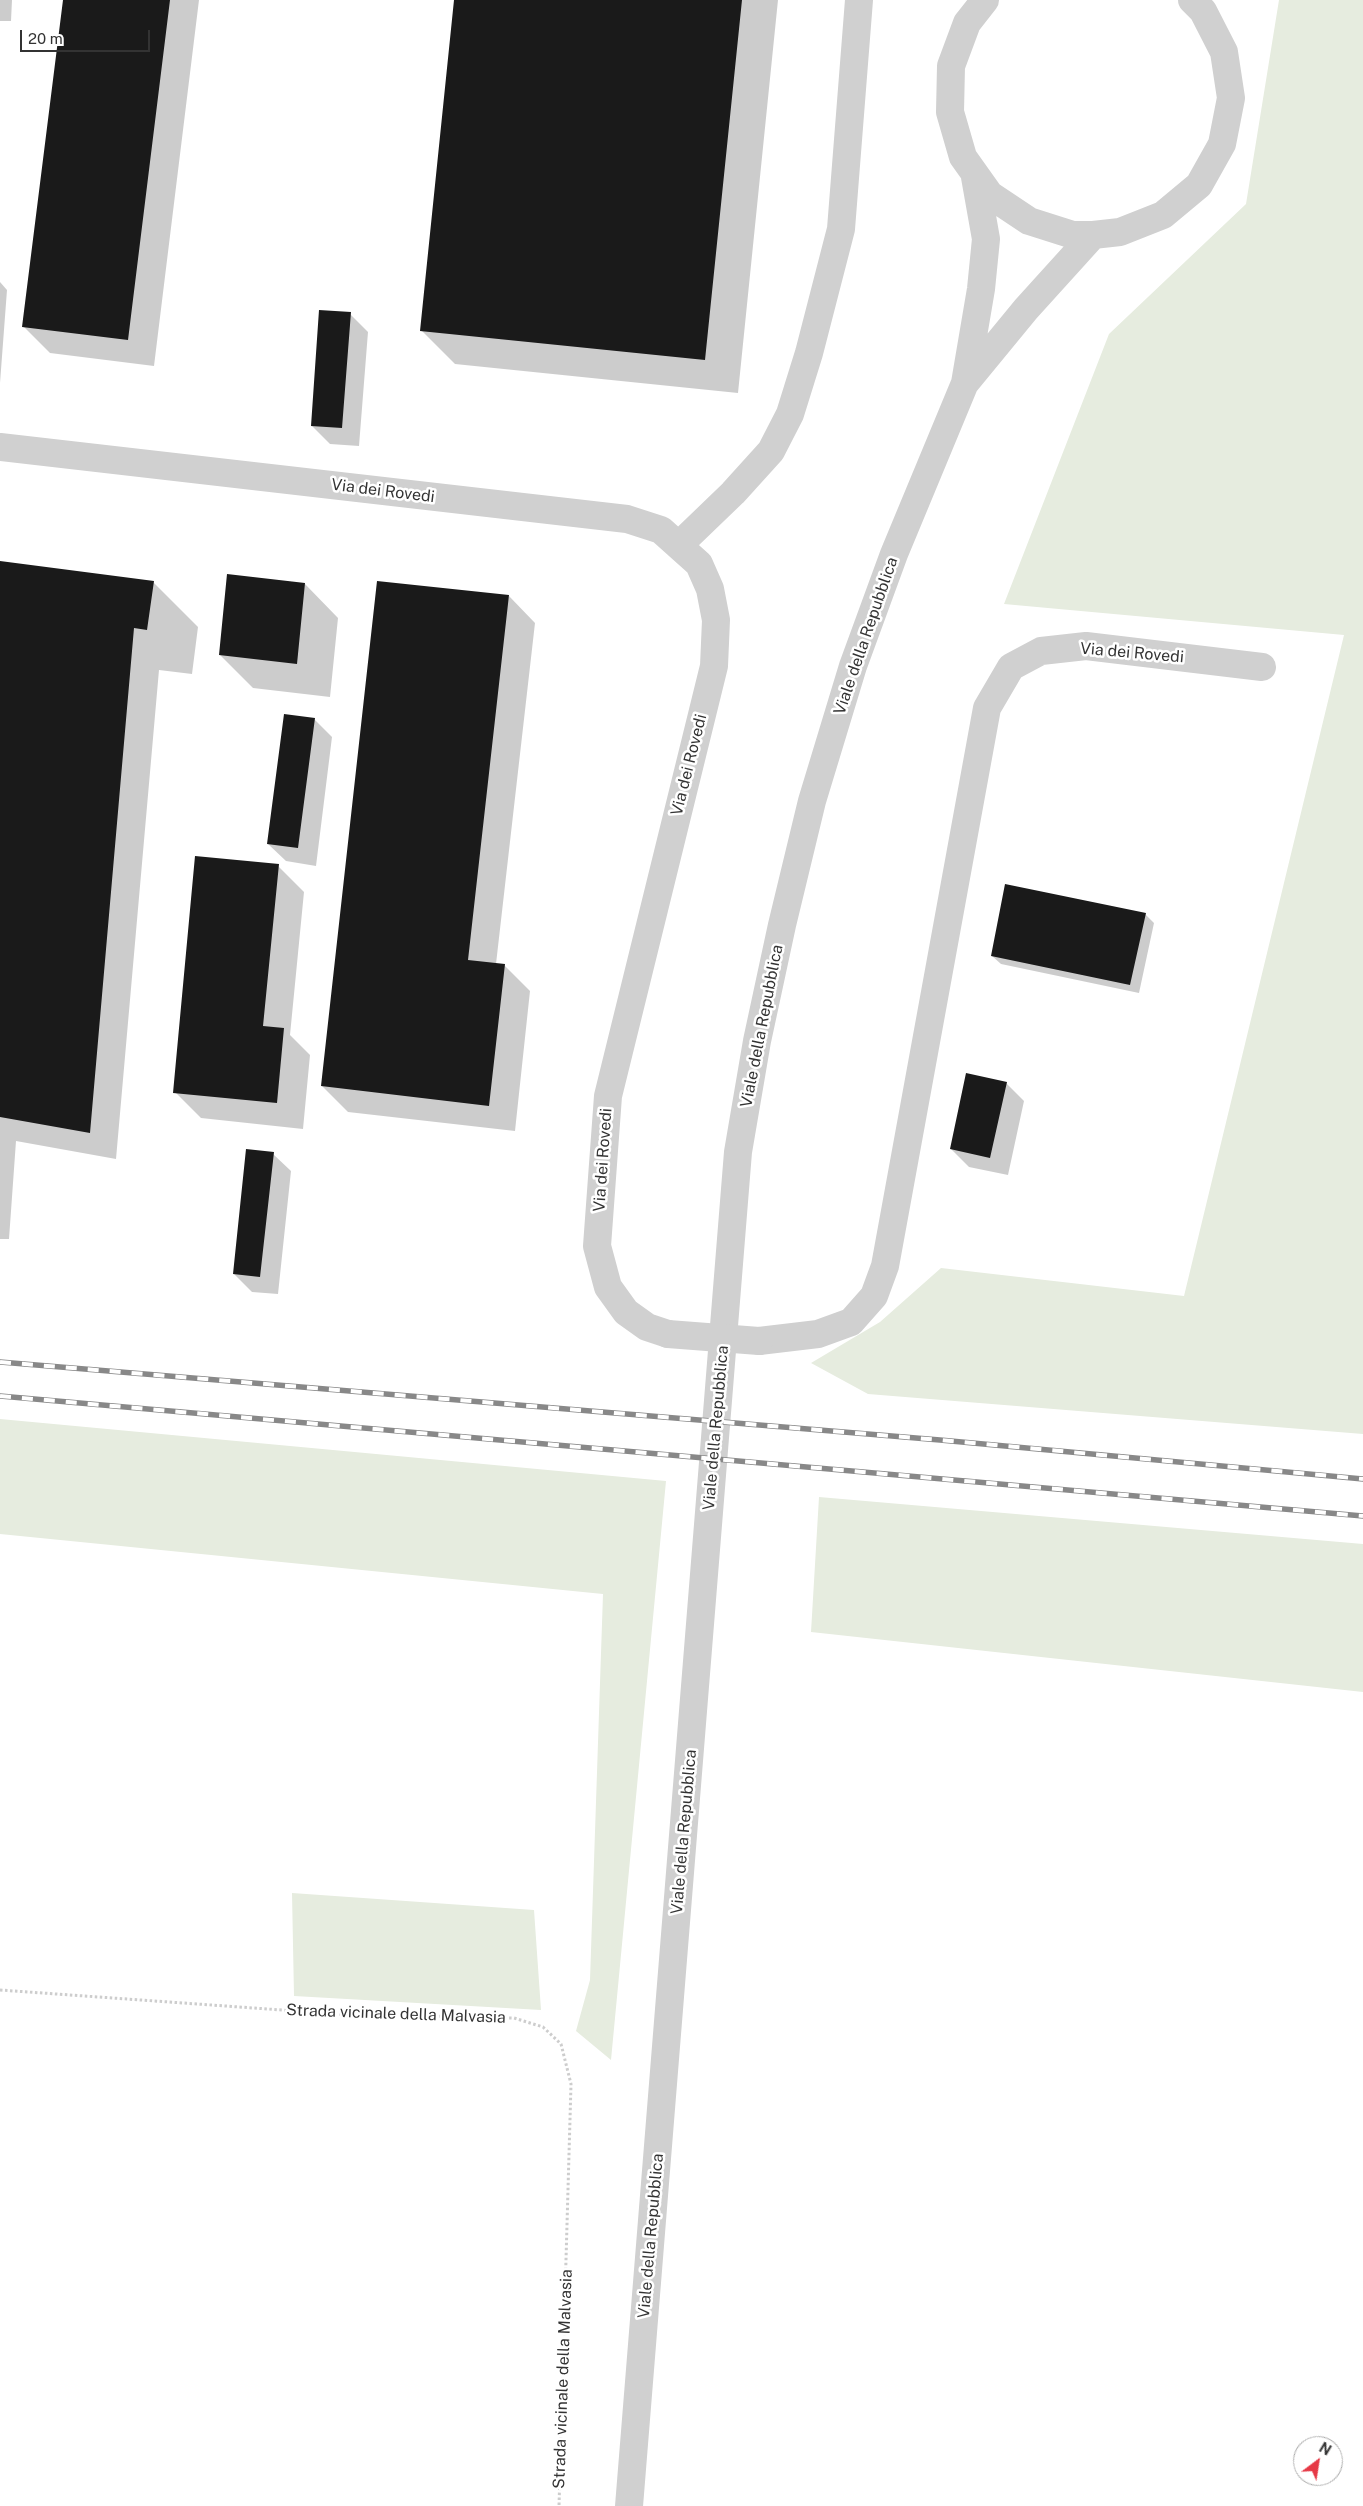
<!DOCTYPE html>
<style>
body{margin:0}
#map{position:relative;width:1363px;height:2506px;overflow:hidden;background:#fff;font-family:"Public Sans",sans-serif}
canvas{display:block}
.north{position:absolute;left:1293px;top:2436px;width:50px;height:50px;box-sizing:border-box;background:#fff;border:1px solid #adadad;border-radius:50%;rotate:31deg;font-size:14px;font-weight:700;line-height:20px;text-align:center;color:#333}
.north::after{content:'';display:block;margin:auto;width:18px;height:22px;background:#e63946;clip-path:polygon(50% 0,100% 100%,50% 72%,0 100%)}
.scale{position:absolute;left:20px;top:30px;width:130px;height:22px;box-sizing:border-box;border:2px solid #333;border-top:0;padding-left:6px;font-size:15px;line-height:18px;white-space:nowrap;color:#333;-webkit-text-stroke:4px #fff;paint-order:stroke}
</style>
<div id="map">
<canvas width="1363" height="2506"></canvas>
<div class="north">N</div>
<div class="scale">20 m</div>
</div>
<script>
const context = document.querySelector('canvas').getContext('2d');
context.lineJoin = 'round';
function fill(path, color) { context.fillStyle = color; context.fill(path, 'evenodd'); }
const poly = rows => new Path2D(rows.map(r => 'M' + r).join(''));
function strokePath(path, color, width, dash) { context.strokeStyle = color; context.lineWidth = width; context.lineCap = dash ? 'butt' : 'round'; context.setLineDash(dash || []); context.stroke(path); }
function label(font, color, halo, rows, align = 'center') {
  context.font = font + ' "Public Sans",sans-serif'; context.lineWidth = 5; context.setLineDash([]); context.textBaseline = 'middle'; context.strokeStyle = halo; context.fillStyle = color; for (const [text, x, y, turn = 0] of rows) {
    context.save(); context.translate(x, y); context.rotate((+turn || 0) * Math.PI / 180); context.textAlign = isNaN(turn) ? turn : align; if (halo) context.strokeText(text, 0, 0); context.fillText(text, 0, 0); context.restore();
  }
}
fill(poly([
 [1279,0,1363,0,1363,1434,868,1394,811,1363,880,1322,941,1268,1184,1296,1344,635,1004,604,1109,334,1246,204],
 [0,1419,666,1481,611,2060,576,2031,590,1980,603,1594,0,1534],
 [819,1497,1363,1544,1363,1692,811,1632],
 [292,1893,534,1910,541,2010,294,1996]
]), '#e6ecdf');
fill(poly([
 [0,0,12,0,11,21,0,21],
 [64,0,199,0,154,366,50,353,24,327],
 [455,0,778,0,738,393,455,364,421,330],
 [0,282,7,290,0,383],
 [350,314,368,332,359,446,330,444,312,426],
 [0,562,153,582,198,627,192,674,159,670,116,1159,16,1141,9,1239,0,1239],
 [305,584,338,618,330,697,253,688,220,655],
 [509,596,535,623,496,964,504,965,530,991,515,1131,348,1112,322,1086],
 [314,719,332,737,316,866,286,861,268,844],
 [278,866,304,892,290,1035,310,1055,303,1129,201,1118,175,1092],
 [1145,914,1154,923,1139,993,1001,964,992,956],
 [1006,1083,1024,1101,1008,1175,969,1167,951,1149],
 [273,1154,291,1171,278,1294,252,1292,234,1274]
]), '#0003');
fill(poly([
 [63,0,170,0,128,340,22,327],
 [454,0,742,0,705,360,420,331],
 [319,310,351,312,342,428,311,426],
 [0,561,154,581,147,630,134,628,90,1133,0,1117],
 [227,574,305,583,297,664,219,655],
 [377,581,509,595,468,960,505,964,489,1106,321,1086],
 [284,714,315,718,298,848,267,844],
 [195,856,279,864,263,1026,284,1028,277,1103,173,1093],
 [1005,884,1146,913,1130,985,991,956],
 [966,1073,1007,1082,990,1158,950,1149],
 [246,1149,274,1152,260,1277,233,1274]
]), '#1a1a1a');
strokePath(poly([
 [0,1990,338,2014,514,2018,543,2027,561,2044,571,2084,559,2506]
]), '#cdcdcd', 3, [2.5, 2.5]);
strokePath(poly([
 [0,447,627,519,661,530,699,564,710,589,716,620,714,666,608,1096,597,1246,608,1287,626,1312,647,1327,668,1334],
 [679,545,733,493,771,451,790,414,809,353,841,229,859,0],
 [759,1341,818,1334,851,1322,874,1296,885,1266,987,708,1011,667,1041,651,1086,646,1262,667]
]), '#d0d0d0', 28);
strokePath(poly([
 [985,0,967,23,951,66,950,112,963,157,990,195,1029,221,1073,235,1093,235,1120,232,1163,215,1199,185,1222,144,1231,98,1224,52,1203,11,1192,0],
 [966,382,1026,309,1093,235],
 [629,2506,738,1152,757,1041,782,925,812,801,853,666,894,554,965,383,981,289,986,239,975,177]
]), '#d0d0d0', 28);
const rail = poly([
 [0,1362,940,1440,1363,1479],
 [0,1396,1363,1516]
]);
strokePath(rail, '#888', 5.5);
strokePath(rail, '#fff', 4, [11]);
strokePath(poly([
 [668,1334,759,1341]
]), '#d0d0d0', 28);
label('16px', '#333', '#fff', [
 ["Via dei Rovedi",383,491,7],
 ["Viale della Repubblica",866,636,-71],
 ["Via dei Rovedi",1132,653,5],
 ["Via dei Rovedi",689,765,-76],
 ["Viale della Repubblica",762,1026,-79],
 ["Via dei Rovedi",603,1160,-86],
 ["Viale della Repubblica",716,1428,-85],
 ["Viale della Repubblica",684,1832,-85],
 ["Strada vicinale della Malvasia",396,2014,2],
 ["Viale della Repubblica",651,2236,-85],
 ["Strada vicinale della Malvasia",563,2379,-88]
]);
</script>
